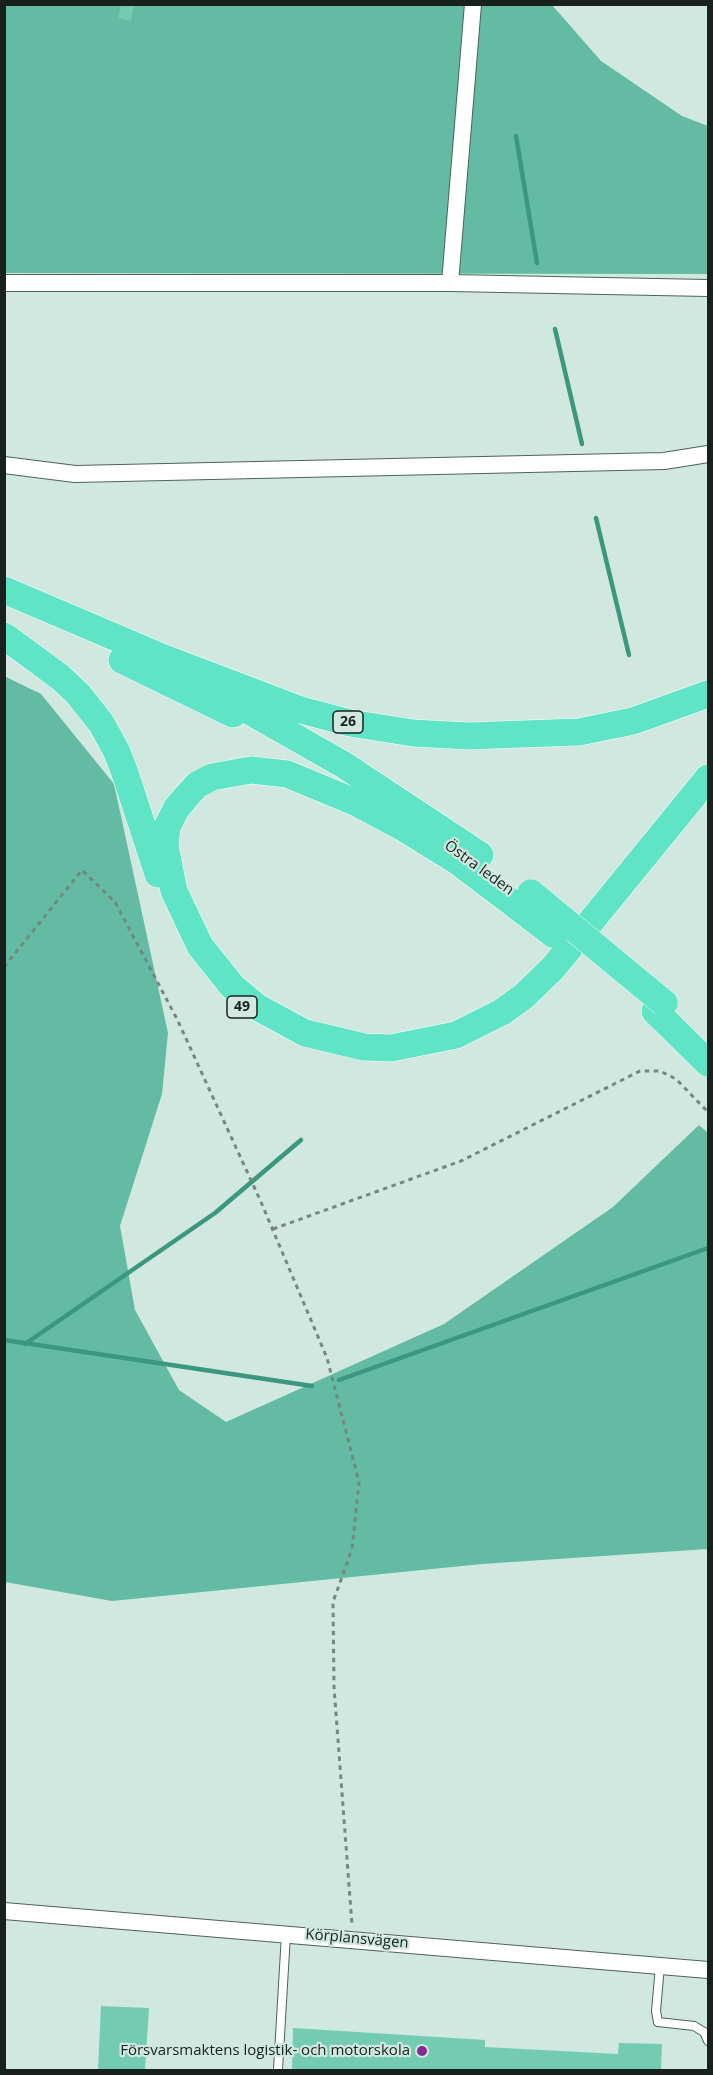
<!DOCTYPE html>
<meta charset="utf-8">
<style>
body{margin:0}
#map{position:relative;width:713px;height:2075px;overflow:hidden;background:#d0e8e0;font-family:"Open Sans",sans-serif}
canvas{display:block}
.frame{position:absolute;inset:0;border:6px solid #18211e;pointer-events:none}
</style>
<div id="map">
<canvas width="713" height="2075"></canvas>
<div class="frame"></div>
</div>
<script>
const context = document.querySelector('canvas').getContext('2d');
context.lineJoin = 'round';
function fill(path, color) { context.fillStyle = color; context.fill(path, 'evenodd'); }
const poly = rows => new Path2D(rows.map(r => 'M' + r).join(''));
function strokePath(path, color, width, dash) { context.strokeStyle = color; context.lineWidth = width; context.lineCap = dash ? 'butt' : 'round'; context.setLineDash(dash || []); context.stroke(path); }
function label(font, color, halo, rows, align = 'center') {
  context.font = font + ' "Open Sans",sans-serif'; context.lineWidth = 4.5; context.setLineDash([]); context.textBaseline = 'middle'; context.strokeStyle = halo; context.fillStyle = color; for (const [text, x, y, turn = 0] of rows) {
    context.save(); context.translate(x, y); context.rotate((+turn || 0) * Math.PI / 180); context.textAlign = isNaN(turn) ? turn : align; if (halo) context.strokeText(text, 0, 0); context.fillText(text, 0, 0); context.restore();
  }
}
fill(poly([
 [5,5,552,5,601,61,682,116,708,126,708,274,5,273],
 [4,676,41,694,114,784,168,1033,162,1094,120,1226,135,1310,179,1390,226,1422,444,1324,613,1207,699,1125,708,1133,708,1549,482,1564,112,1601,5,1582]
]), '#62bba2');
strokePath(poly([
 [516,136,537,263],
 [555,329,582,444],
 [596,518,629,655],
 [4,1340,312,1386],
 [25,1344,215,1213,301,1140],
 [339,1380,708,1248]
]), '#3c977f', 4.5);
fill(poly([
 [121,4,134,4,131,21,118,18],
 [101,2006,149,2008,145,2070,98,2070],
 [293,2028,485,2040,485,2047,618,2054,619,2043,662,2044,661,2070,292,2070]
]), '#73ccb2');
const service = poly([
 [660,1966,656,2011,658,2022,694,2026,704,2032,708,2041],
 [278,2070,286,1934]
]);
const minor = poly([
 [4,283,450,283,708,288],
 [450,283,473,4],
 [4,465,75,474,664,461,708,454],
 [4,1911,708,1970]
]);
const trunk = poly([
 [4,590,159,656,301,710,350,723,413,733,468,736,579,732,633,721,708,694],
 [4,636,60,677,78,694,101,723,116,750,125,773,158,874],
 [122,660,233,714],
 [219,694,344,765,480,855],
 [519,908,457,861,402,827,357,803,287,774,251,770,212,777,197,785,186,797,176,809,167,827,165,846,174,891,200,946,232,986,257,1007,305,1033,364,1047,391,1048,456,1035,502,1012,524,996,553,968,708,778],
 [655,1011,708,1063]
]);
strokePath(service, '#4d625b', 10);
strokePath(minor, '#4d625b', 18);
strokePath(trunk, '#fff', 28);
strokePath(poly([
 [4,967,82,870,115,902,177,1019,261,1202,327,1358,359,1482,352,1549,333,1602,334,1687,352,1925],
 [273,1229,461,1161,640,1071,660,1071,676,1079,708,1112]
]), '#768681', 3, [4.5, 4.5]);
strokePath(service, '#fff', 8);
strokePath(minor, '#fff', 16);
strokePath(trunk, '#5fe4c6', 27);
const trunkBridge = poly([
 [531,893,664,1003],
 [519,908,553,934]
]);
strokePath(trunkBridge, '#fff', 28, []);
strokePath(trunkBridge, '#5fe4c6', 27);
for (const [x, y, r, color] of [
 [422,2051,6,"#872993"]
]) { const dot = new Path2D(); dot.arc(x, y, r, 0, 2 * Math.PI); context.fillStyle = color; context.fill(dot); strokePath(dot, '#d0e8e0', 2); }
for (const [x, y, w] of [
 [348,722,30],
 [242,1007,30]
]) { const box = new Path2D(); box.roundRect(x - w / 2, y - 11, w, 22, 4.5); context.fillStyle = '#d0e8e0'; context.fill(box); strokePath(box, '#18211e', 1.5); }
label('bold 14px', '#18211e', null, [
 ["26",348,722],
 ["49",242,1007]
]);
label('15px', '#18211e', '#d0e8e0', [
 ["Östra leden",479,868,36],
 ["Körplansvägen",357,1939,5]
]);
label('15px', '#18211e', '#d0e8e0', [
 ["Försvarsmaktens logistik- och motorskola",410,2051]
], 'right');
</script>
